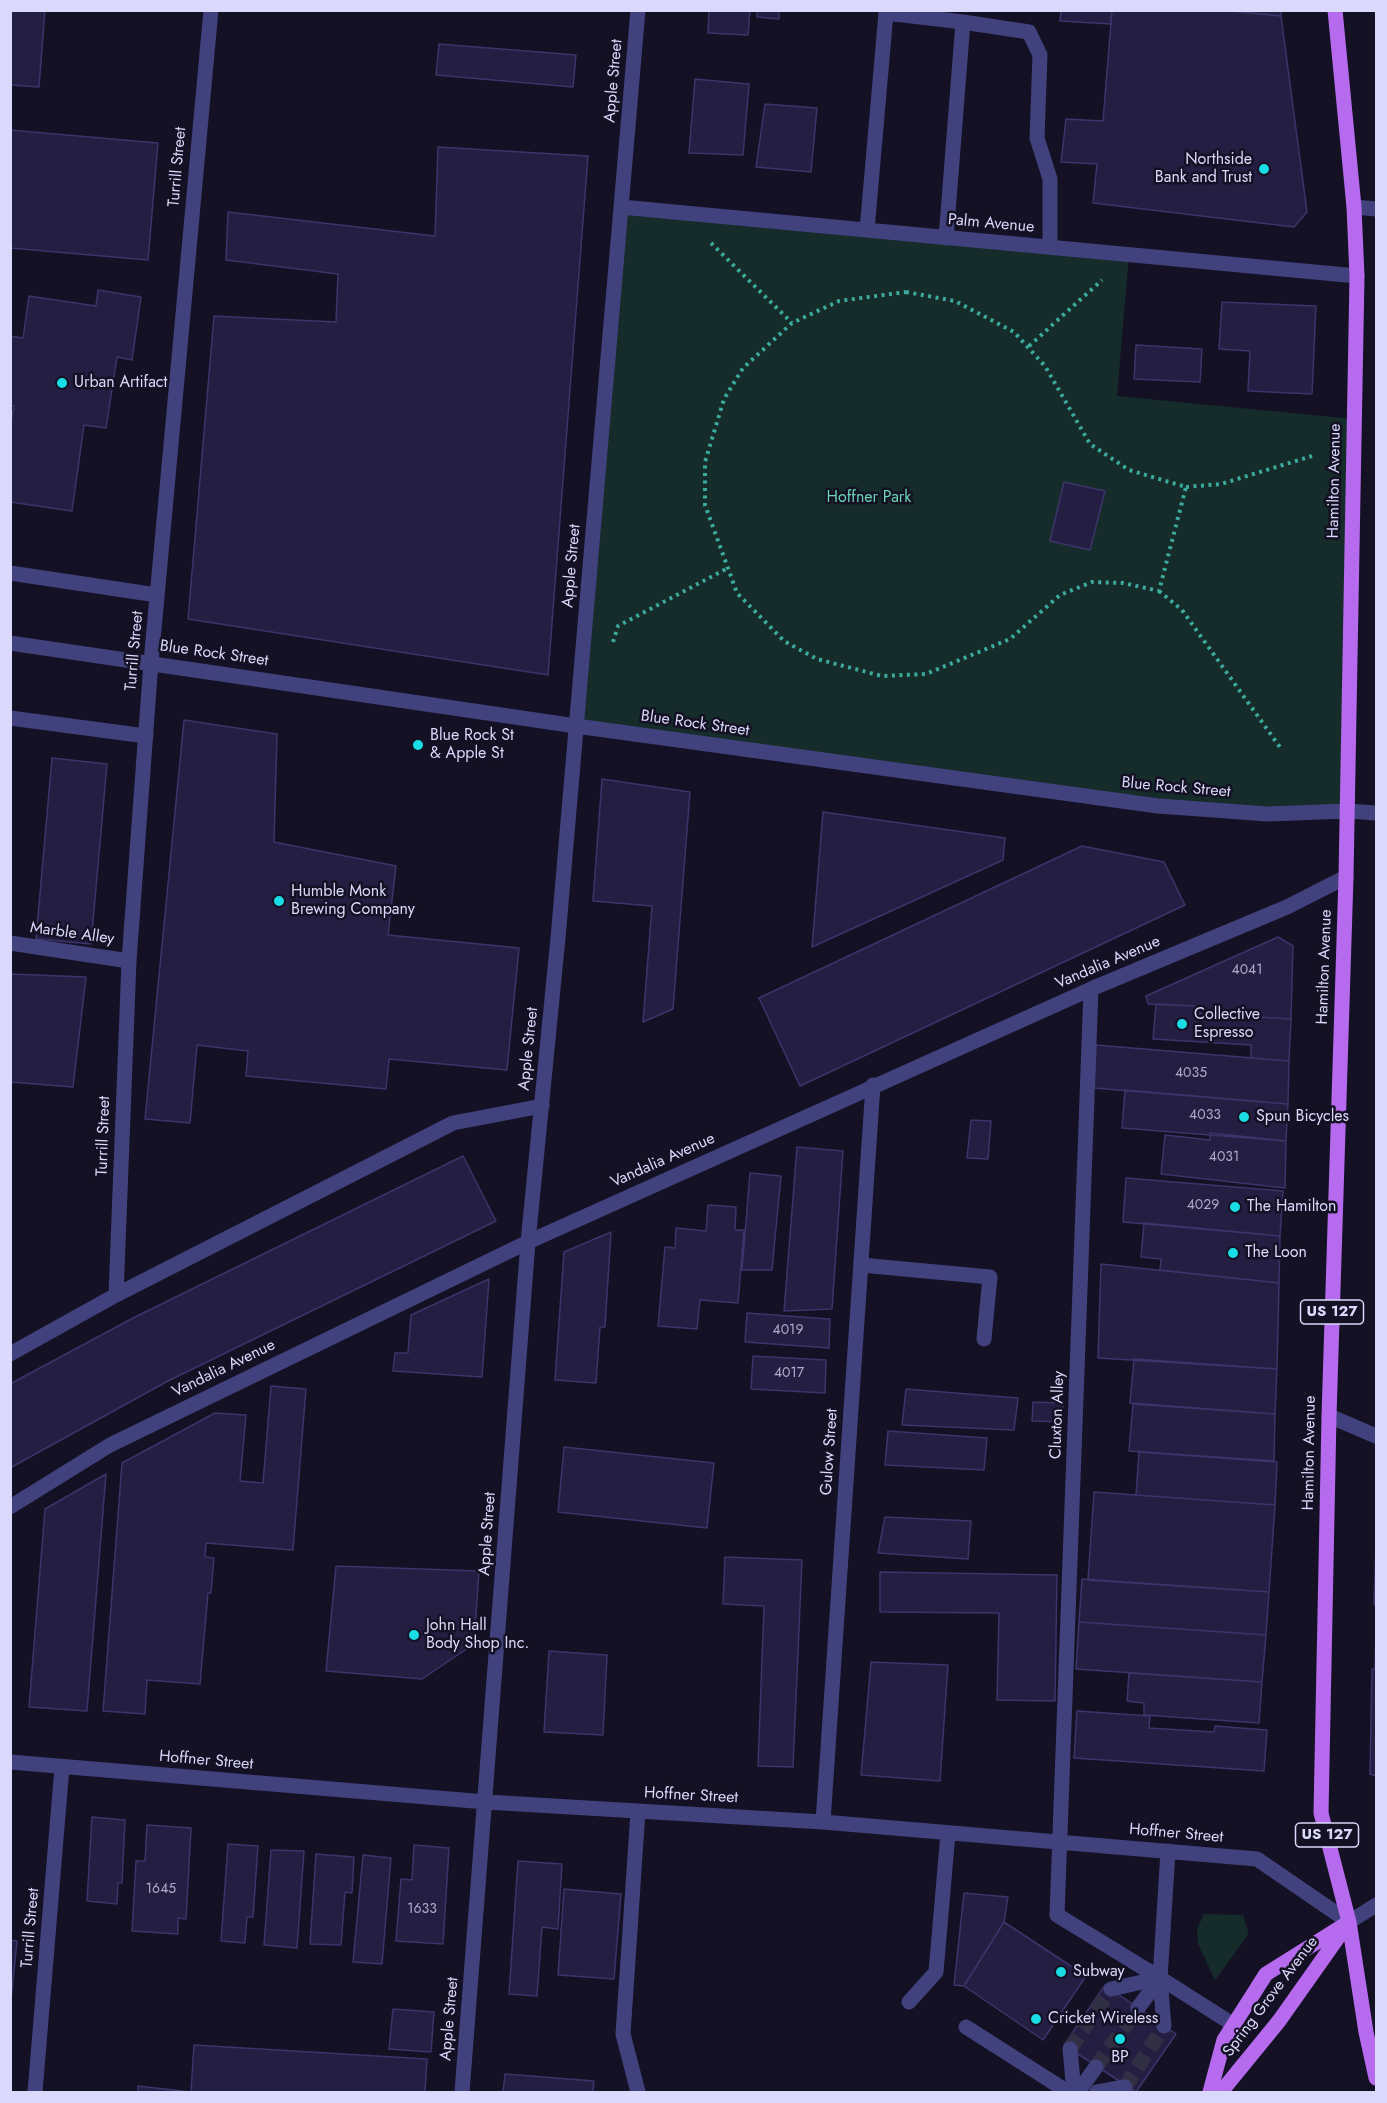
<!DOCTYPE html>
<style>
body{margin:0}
#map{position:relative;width:1387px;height:2103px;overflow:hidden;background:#131123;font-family:Jost,sans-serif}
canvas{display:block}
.frame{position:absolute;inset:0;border:12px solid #dad8fb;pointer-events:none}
</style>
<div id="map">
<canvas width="1387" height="2103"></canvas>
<div class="frame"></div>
</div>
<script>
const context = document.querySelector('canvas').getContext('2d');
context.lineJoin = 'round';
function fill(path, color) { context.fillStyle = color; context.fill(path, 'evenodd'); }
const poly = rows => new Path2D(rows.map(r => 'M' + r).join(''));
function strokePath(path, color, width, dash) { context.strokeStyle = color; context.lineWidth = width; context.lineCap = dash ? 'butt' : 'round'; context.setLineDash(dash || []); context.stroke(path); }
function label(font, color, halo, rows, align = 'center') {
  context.font = font + ' Jost,sans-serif'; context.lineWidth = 5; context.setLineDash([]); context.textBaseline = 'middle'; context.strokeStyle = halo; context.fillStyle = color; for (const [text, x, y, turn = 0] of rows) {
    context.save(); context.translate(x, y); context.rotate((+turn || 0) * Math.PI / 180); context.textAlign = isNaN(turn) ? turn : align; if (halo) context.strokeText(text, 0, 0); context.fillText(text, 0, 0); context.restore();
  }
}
fill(poly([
 [621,207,1129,255,1117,396,1354,419,1348,811,1268,814,576,726],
 [1204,1914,1243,1915,1248,1931,1248,1935,1215,1980,1198,1944,1197,1929]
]), '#152c2a');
const building = poly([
 [10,10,45,10,39,87,10,85,10,10],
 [709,10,750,10,748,35,708,33,709,10],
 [757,10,779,10,779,19,757,17,757,10],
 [1061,10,1112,10,1111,24,1060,21,1061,10],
 [1112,10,1221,10,1281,16,1307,212,1294,227,1093,203,1097,164,1061,162,1066,119,1103,121,1112,10],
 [1221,10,1281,10,1281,16,1221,10],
 [439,44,576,55,573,87,436,75,439,44],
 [695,79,749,84,743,155,689,153,695,79],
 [765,104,817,108,811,172,756,167,765,104],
 [10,130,158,143,148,260,10,248,10,130],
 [438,147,588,156,548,675,188,619,214,316,336,322,338,274,226,260,228,212,435,236,438,147],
 [98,290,141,297,132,360,117,357,106,428,84,425,72,511,10,502,10,426,14,406,10,406,10,336,23,338,29,296,96,306,98,290],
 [1222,302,1316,306,1312,394,1248,391,1250,351,1219,349,1222,302],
 [1136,345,1202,349,1200,382,1134,379,1136,345],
 [1064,482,1105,491,1090,550,1050,541,1064,482],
 [184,720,277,734,274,842,396,866,388,935,519,948,507,1070,389,1059,386,1089,246,1076,248,1051,197,1045,190,1123,145,1119,184,720],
 [52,758,107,764,91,944,36,939,52,758],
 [602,779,690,792,673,1009,643,1022,652,906,593,901,602,779],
 [823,812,1005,838,1003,860,812,947,823,812],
 [1082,846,1164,862,1185,905,800,1086,759,998,1082,846],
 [1278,937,1293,946,1291,1019,1194,1013,1195,1006,1148,1004,1146,996,1278,937],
 [10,974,86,977,73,1087,10,1082,10,974],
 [1156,1004,1195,1006,1194,1013,1291,1019,1289,1061,1251,1058,1251,1045,1153,1039,1156,1004],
 [1096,1045,1289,1061,1288,1104,1094,1088,1096,1045],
 [1125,1090,1288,1104,1286,1141,1122,1128,1125,1090],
 [971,1120,991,1121,988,1159,967,1158,971,1120],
 [1210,1133,1286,1141,1285,1188,1161,1174,1165,1135,1210,1140,1210,1133],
 [797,1147,843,1151,832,1309,784,1311,797,1147],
 [463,1156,496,1221,168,1381,10,1468,10,1384,135,1317,463,1156],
 [750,1173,781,1176,772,1270,742,1270,750,1173],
 [1126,1178,1283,1191,1280,1236,1123,1222,1126,1178],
 [708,1205,736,1207,735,1230,744,1230,738,1303,700,1300,697,1329,658,1326,665,1247,675,1248,676,1228,706,1231,708,1205],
 [1144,1223,1280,1236,1279,1283,1160,1270,1161,1259,1141,1257,1144,1223],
 [611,1232,605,1327,600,1327,596,1383,555,1380,564,1252,611,1232],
 [1101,1264,1279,1283,1277,1369,1098,1358,1101,1264],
 [489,1279,482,1377,393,1371,395,1353,408,1353,411,1315,489,1279],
 [747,1313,830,1319,829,1348,745,1342,747,1313],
 [753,1356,826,1360,825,1393,751,1389,753,1356],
 [1134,1359,1277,1369,1275,1414,1130,1403,1134,1359],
 [271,1386,306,1389,293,1550,206,1543,205,1557,214,1558,211,1593,208,1593,200,1684,147,1680,145,1714,103,1711,122,1463,215,1413,246,1415,240,1481,263,1483,271,1386],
 [906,1389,1018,1398,1014,1430,902,1425,906,1389],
 [1033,1402,1063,1403,1063,1422,1032,1421,1033,1402],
 [1133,1404,1275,1414,1274,1461,1129,1451,1133,1404],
 [888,1431,987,1438,984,1470,885,1465,888,1431],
 [564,1447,714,1463,707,1528,558,1512,564,1447],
 [1139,1452,1277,1462,1275,1505,1136,1495,1139,1452],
 [106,1474,87,1711,29,1707,45,1509,106,1474],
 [1094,1492,1275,1505,1269,1592,1088,1580,1094,1492],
 [885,1517,971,1521,968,1559,878,1553,885,1517],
 [1376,1545,1376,1605,1374,1605,1376,1545],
 [725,1557,802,1560,793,1767,758,1766,764,1606,723,1604,725,1557],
 [336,1566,479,1571,474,1644,422,1679,326,1671,336,1566],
 [880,1572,1057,1575,1055,1701,997,1700,999,1613,880,1612,880,1572],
 [1082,1579,1269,1592,1266,1635,1079,1622,1082,1579],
 [1079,1622,1266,1635,1262,1682,1076,1669,1079,1622],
 [1376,1629,1376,1776,1370,1774,1372,1669,1375,1669,1376,1629],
 [549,1651,607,1655,603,1735,544,1732,549,1651],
 [871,1662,948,1665,940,1781,861,1775,871,1662],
 [1129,1673,1262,1682,1259,1723,1144,1715,1144,1703,1127,1701,1129,1673],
 [1077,1711,1150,1716,1149,1728,1214,1732,1215,1726,1267,1730,1264,1771,1074,1758,1077,1711],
 [92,1817,125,1820,122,1883,118,1883,117,1904,87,1901,92,1817],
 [147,1825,191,1828,186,1919,178,1918,178,1934,132,1931,136,1861,145,1861,147,1825],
 [228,1844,258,1846,253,1917,247,1917,245,1943,221,1941,228,1844],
 [414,1845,449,1848,443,1944,396,1941,401,1879,412,1880,414,1845],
 [271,1850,304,1851,297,1948,264,1945,271,1850],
 [316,1854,354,1857,352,1893,345,1892,341,1945,310,1944,316,1854],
 [363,1855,391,1858,382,1964,353,1962,363,1855],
 [518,1861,562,1864,558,1929,542,1927,537,1996,509,1994,518,1861],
 [564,1889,621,1894,614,1979,558,1975,564,1889],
 [964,1893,1008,1897,1004,1922,964,1986,954,1985,964,1893],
 [1004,1922,1086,1976,1043,2040,964,1986,1004,1922],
 [10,1940,17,1941,10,2010,10,1940],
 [1105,1985,1176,2034,1136,2092,1064,2045,1105,1985],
 [393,2009,434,2012,431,2052,389,2049,393,2009],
 [194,2045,427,2059,425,2092,191,2092,194,2045],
 [505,2074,594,2081,593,2092,503,2092,505,2074],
 [138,2086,191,2092,206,2092,138,2092,138,2086]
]);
fill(building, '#241f42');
strokePath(building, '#3c346b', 1.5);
strokePath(poly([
 [1070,2049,1111,1989],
 [1096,2067,1138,2008],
 [1125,2087,1164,2026]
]), '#312f43', 15, [15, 8]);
strokePath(poly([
 [711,243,792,323],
 [906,292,955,301,1014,332,1045,366,1090,444,1129,470,1186,487,1159,591,1123,583,1092,582,1060,595,1010,639,926,674,882,676,817,659,784,641,737,593,705,505,705,462,724,399,743,368,792,323,839,301,906,292],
 [1029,346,1102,280],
 [1186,487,1221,484,1312,456],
 [1159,591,1182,610,1282,750],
 [613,642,618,626,728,568]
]), '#3caa9d', 4, [3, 4.5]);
strokePath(poly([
 [963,22,1029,32,1040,55,1037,138,1050,179,1050,247],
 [621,207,1357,276],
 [1354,207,1376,209],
 [867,230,886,13,963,22,946,238],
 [10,573,157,595],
 [10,643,576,726,1158,806,1268,814,1348,811,1376,813],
 [10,718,146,736],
 [10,943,129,961],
 [1091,989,1057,1915,1160,1978,1164,2026],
 [861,1265,990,1277,984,1339],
 [116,1295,129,961,151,662,211,10],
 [10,1354,116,1295,453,1123,542,1106],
 [1329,1416,1376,1436],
 [10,1507,110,1445,528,1242,1091,989,1287,907,1346,877],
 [10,1762,486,1802,823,1822,1257,1859,1349,1922,1376,1905],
 [823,1822,873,1085],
 [1168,1851,1160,1978,1234,2025],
 [1111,1989,1160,1978,1138,2008],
 [909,2002,936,1972,948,1833],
 [966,2027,1068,2092],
 [1070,2049,1074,2092],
 [35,2092,62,1767],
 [462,2092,528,1242,558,938,638,10],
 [638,2092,623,2034,638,1811],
 [1078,2092,1096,2067],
 [1097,2092,1125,2087]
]), '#41427d', 15);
strokePath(poly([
 [1335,10,1354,207,1357,276,1346,877,1329,1416,1321,1813,1349,1922,1366,2032,1376,2078],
 [1210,2092,1224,2040,1266,1974,1349,1922],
 [1221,2092,1279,2021,1344,1929]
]), '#b66bee', 15);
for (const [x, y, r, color] of [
 [1264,169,6,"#19dce5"],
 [62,383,6,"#19dce5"],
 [418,745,6,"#19dce5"],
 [279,901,6,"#19dce5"],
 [1182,1024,6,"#19dce5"],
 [1244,1117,6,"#19dce5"],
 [1235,1207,6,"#19dce5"],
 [1233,1253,6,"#19dce5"],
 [414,1635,6,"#19dce5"],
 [1061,1972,6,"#19dce5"],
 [1036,2019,6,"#19dce5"],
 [1120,2039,6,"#19dce5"]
]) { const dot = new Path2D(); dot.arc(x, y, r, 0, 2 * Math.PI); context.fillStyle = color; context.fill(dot); strokePath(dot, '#131123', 2); }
label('14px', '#acaacd', null, [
 ["4041",1247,971],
 ["4035",1191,1074],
 ["4033",1205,1116],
 ["4031",1224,1158],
 ["4029",1203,1206],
 ["4019",788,1331],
 ["4017",789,1374],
 ["1645",161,1890],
 ["1633",422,1910]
]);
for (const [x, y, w] of [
 [1332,1312,63],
 [1327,1835,63]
]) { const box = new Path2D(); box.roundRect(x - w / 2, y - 12, w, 24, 4.5); context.fillStyle = '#131123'; context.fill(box); strokePath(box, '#dad8fb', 1.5); }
label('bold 15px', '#dad8fb', null, [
 ["US 127",1332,1312],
 ["US 127",1327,1835]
]);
label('16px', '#dad8fb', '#131123', [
 ["Apple Street",614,81,-85],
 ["Turrill Street",178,167,-85],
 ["Palm Avenue",991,224,5],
 ["Hamilton Avenue",1335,481,-89],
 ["Apple Street",572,566,-85],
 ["Turrill Street",135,651,-85],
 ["Blue Rock Street",214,654,8],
 ["Blue Rock Street",695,724,8],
 ["Blue Rock Street",1176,788,5],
 ["Marble Alley",72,934,8],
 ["Vandalia Avenue",1108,963,-23],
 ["Hamilton Avenue",1325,967,-88],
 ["Apple Street",529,1049,-84],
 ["Turrill Street",104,1136,-88],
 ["Vandalia Avenue",663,1161,-24],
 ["Vandalia Avenue",224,1369,-26],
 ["Cluxton Alley",1058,1415,-88],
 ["Gulow Street",830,1452,-86],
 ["Hamilton Avenue",1310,1453,-89],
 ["Apple Street",488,1534,-86],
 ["Hoffner Street",206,1761,5],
 ["Hoffner Street",691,1796,3],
 ["Hoffner Street",1176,1834,5],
 ["Turrill Street",31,1928,-85],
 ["Spring Grove Avenue",1271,1997,-53],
 ["Apple Street",450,2019,-85]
]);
label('16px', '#dad8fb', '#131123', [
 ["Northside",1252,160,"right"],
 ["Bank and Trust",1252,178,"right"],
 ["Urban Artifact",74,383],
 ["Blue Rock St",430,736],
 ["& Apple St",430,754],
 ["Humble Monk",291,892],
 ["Brewing Company",291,910],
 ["Collective",1194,1015],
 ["Espresso",1194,1033],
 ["Spun Bicycles",1256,1117],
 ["The Hamilton",1247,1207],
 ["The Loon",1245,1253],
 ["John Hall",426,1626],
 ["Body Shop Inc.",426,1644],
 ["Subway",1073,1972],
 ["Cricket Wireless",1048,2019],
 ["BP",1120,2058,"center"]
], 'left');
label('16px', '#6bd3b3', '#131123', [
 ["Hoffner Park",869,498]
]);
</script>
